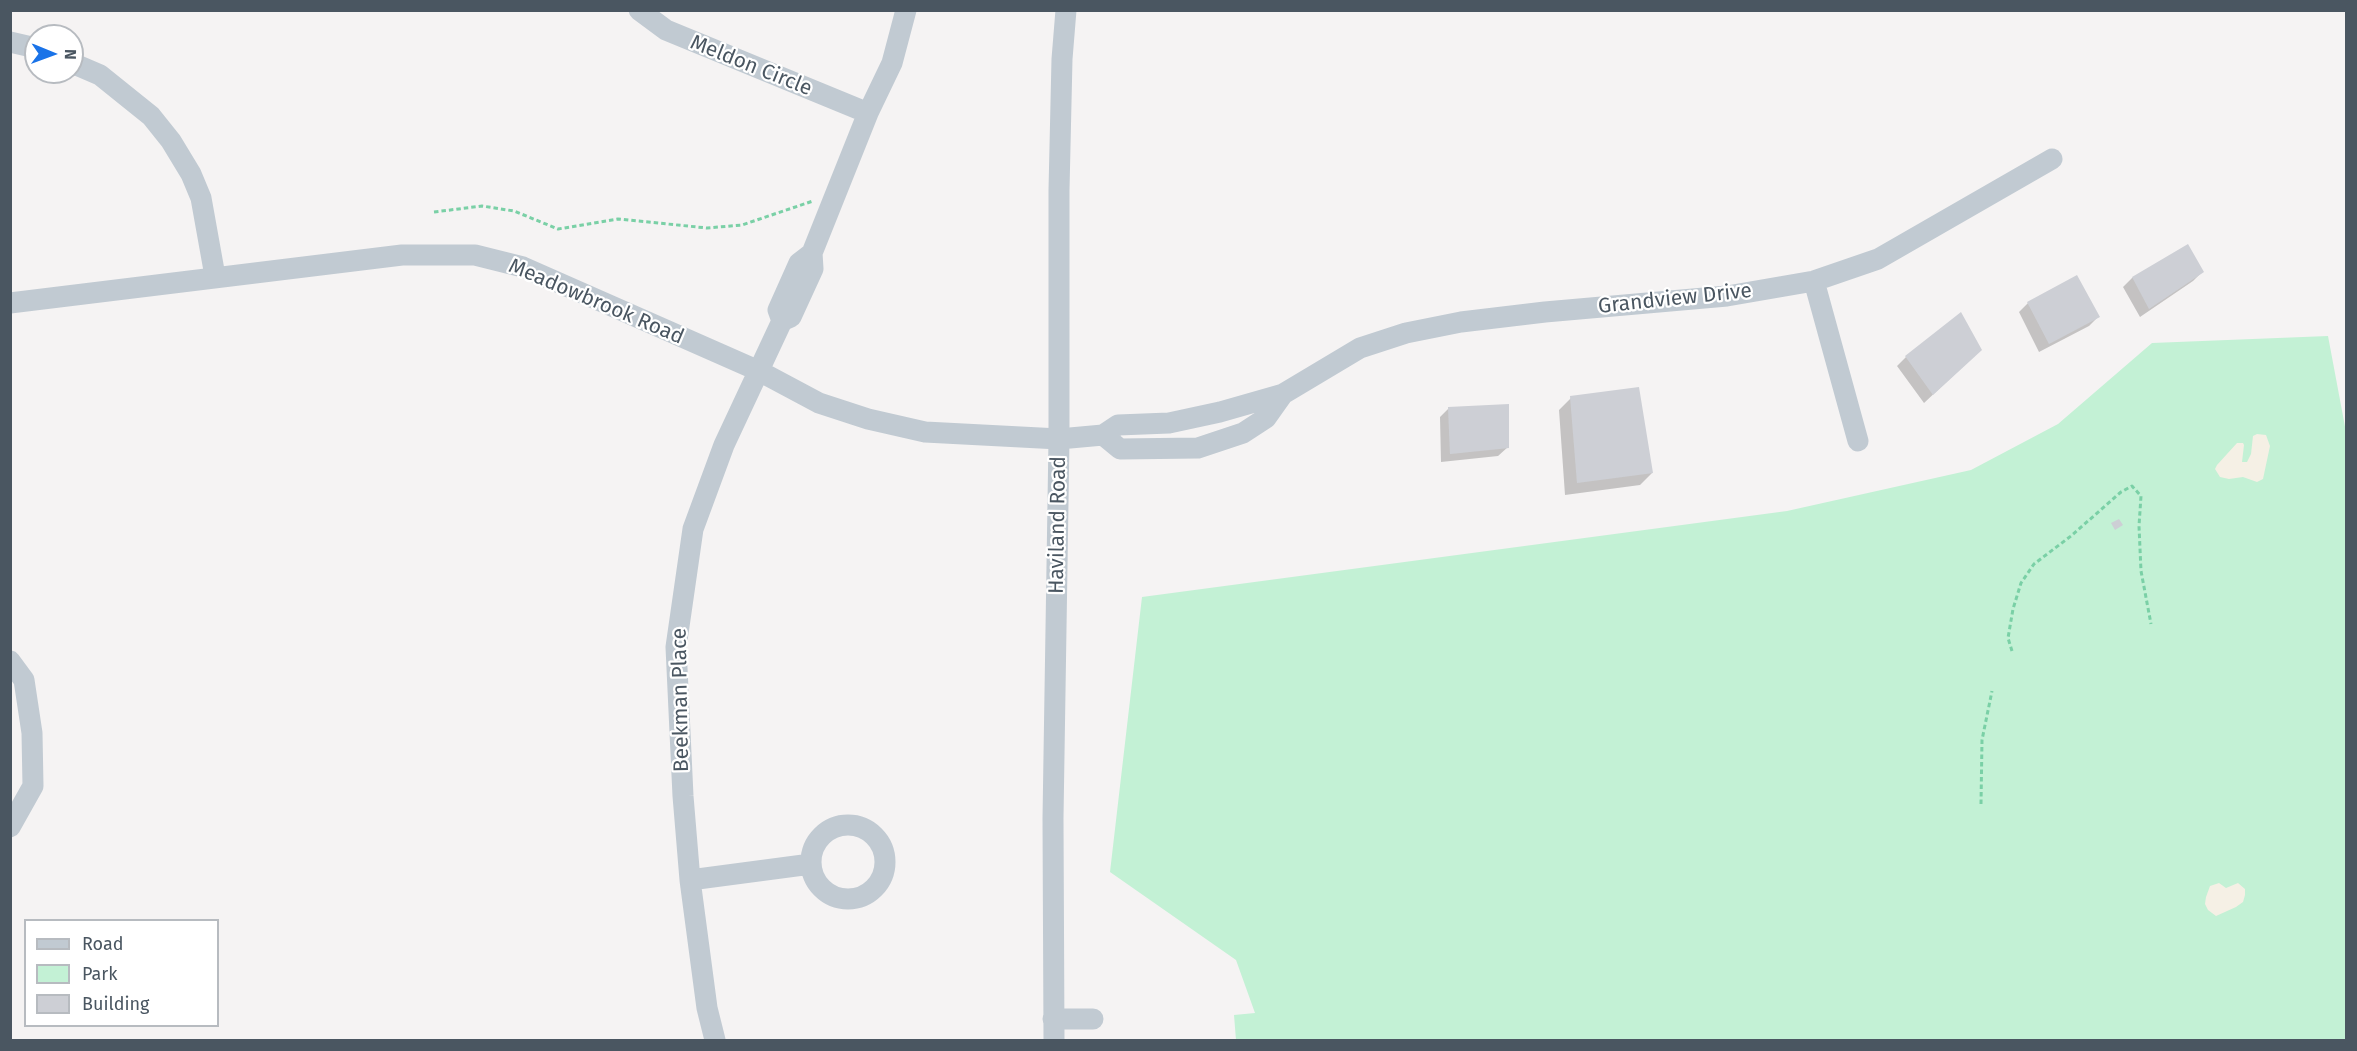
<!DOCTYPE html>
<style>
body{margin:0}
#map{position:relative;width:2357px;height:1051px;overflow:hidden;background:#f5f3f3;font-family:"Fira Sans",sans-serif}
canvas{display:block}
.frame{position:absolute;inset:0;border:12px solid #4a5661;pointer-events:none}
.legend{position:absolute;left:24px;top:919px;width:195px;height:108px;box-sizing:border-box;background:#fff;border:2px solid #b7bbc0;margin:0;padding:8px 10px;list-style:none;font-size:18px;color:#4a5661}
.legend li{display:flex;align-items:center;gap:12px;height:30px}
.legend b{width:30px;border:2px solid #b7bbc0}
.north{position:absolute;left:24px;top:24px;width:60px;height:60px;box-sizing:border-box;background:#fff;border:2px solid #b7bbc0;border-radius:50%;rotate:91deg;font-size:16px;font-weight:700;line-height:24px;text-align:center;color:#4a5661}
.north::after{content:'';display:block;margin:auto;width:21px;height:27px;background:#1a73e8;clip-path:polygon(50% 0,100% 100%,50% 72%,0 100%)}
</style>
<div id="map">
<canvas width="2357" height="1051"></canvas>
<div class="frame"></div>
<ul class="legend">
<li><b style="height:8px;background:#c1cad2"></b>Road</li>
<li><b style="height:16px;background:#c3f1d5"></b>Park</li>
<li><b style="height:16px;background:#cdcfd5"></b>Building</li>
</ul>
<div class="north">N</div>
</div>
<script>
const context = document.querySelector('canvas').getContext('2d');
context.lineJoin = 'round';
function fill(path, color) { context.fillStyle = color; context.fill(path, 'evenodd'); }
const poly = rows => new Path2D(rows.map(r => 'M' + r).join(''));
function strokePath(path, color, width, dash) { context.strokeStyle = color; context.lineWidth = width; context.lineCap = dash ? 'butt' : 'round'; context.setLineDash(dash || []); context.stroke(path); }
function label(font, color, halo, rows, align = 'center') {
  context.font = font + ' "Fira Sans",sans-serif'; context.lineWidth = 4.5; context.setLineDash([]); context.textBaseline = 'middle'; context.strokeStyle = halo; context.fillStyle = color; for (const [text, x, y, turn = 0] of rows) {
    context.save(); context.translate(x, y); context.rotate((+turn || 0) * Math.PI / 180); context.textAlign = isNaN(turn) ? turn : align; if (halo) context.strokeText(text, 0, 0); context.fillText(text, 0, 0); context.restore();
  }
}
fill(poly([
 [2328,336,2346,432,2346,1040,1236,1040,1234,1015,1255,1013,1236,960,1110,872,1142,597,1787,511,1971,470,2058,424,2152,343]
]), '#c3f1d5');
fill(poly([
 [2257,434,2266,435,2270,446,2263,479,2257,482,2243,477,2229,479,2220,477,2215,469,2217,465,2237,443,2243,443,2244,445,2242,462,2247,462,2251,454,2253,436],
 [2219,883,2226,888,2238,883,2245,889,2245,895,2243,902,2236,907,2216,916,2208,910,2205,904,2206,897,2210,886]
]), '#f5f0e5');
fill(poly([
 [2187,246,2202,272,2193,281,2140,317,2123,287,2132,278],
 [2028,303,2098,317,2089,326,2039,352,2019,312],
 [1906,357,1971,359,1924,403,1897,366],
 [1571,398,1652,473,1640,485,1565,495,1559,410],
 [1449,408,1508,447,1498,456,1441,462,1440,417]
]), '#0003');
fill(poly([
 [2188,244,2204,272,2149,309,2132,277],
 [2077,275,2100,317,2049,344,2027,302],
 [1961,312,1982,350,1933,395,1905,356],
 [1639,387,1653,473,1577,483,1570,396],
 [1509,404,1509,448,1450,454,1448,407],
 [2119,519,2123,525,2115,530,2111,523]
]), '#cdcfd5');
strokePath(poly([
 [434,212,482,206,514,211,558,229,618,219,707,228,742,225,813,201],
 [2012,651,2008,638,2013,609,2021,583,2034,564,2071,536,2121,492,2132,486,2141,496,2139,526,2141,571,2151,624],
 [1981,804,1982,740,1992,691]
]), '#7ad0a6', 3, [4.5, 3]);
strokePath(poly([
 [639,10,666,30,868,113],
 [10,42,36,48],
 [72,63,100,75,151,116,171,141,191,174,201,198,215,276],
 [1814,281,1858,441],
 [10,303,402,255,475,255,523,267,759,371,819,403,868,419,925,432,1059,439,1103,435],
 [782,321,791,317,813,269,812,253,868,113,892,63,906,10],
 [1103,435,1118,425,1169,423,1220,412,1283,394,1360,348,1406,333,1461,322,1545,312,1727,296,1814,281,1878,259,2052,159],
 [1103,435,1120,449,1198,448,1243,433,1266,418,1283,394],
 [10,661,24,680,32,733,33,786,10,827],
 '811 862a37 37 0 1 1 74 0a37 37 0 1 1-74 0Z',
 [690,880,811,864],
 [1053,1019,1093,1019],
 [715,1040,707,1008,690,880,683,796,676,647,693,529,724,445,782,321,778,310,799,263,812,253],
 [1054,1040,1053,818,1059,439,1059,190,1062,59,1066,10]
]), '#c1cad2', 21);
label('21px', '#4a5661', '#fff', [
 ["Meldon Circle",751,66,22],
 ["Grandview Drive",1675,299,-6],
 ["Meadowbrook Road",596,302,23],
 ["Haviland Road",1058,525,-89],
 ["Beekman Place",681,700,-91]
]);
</script>
